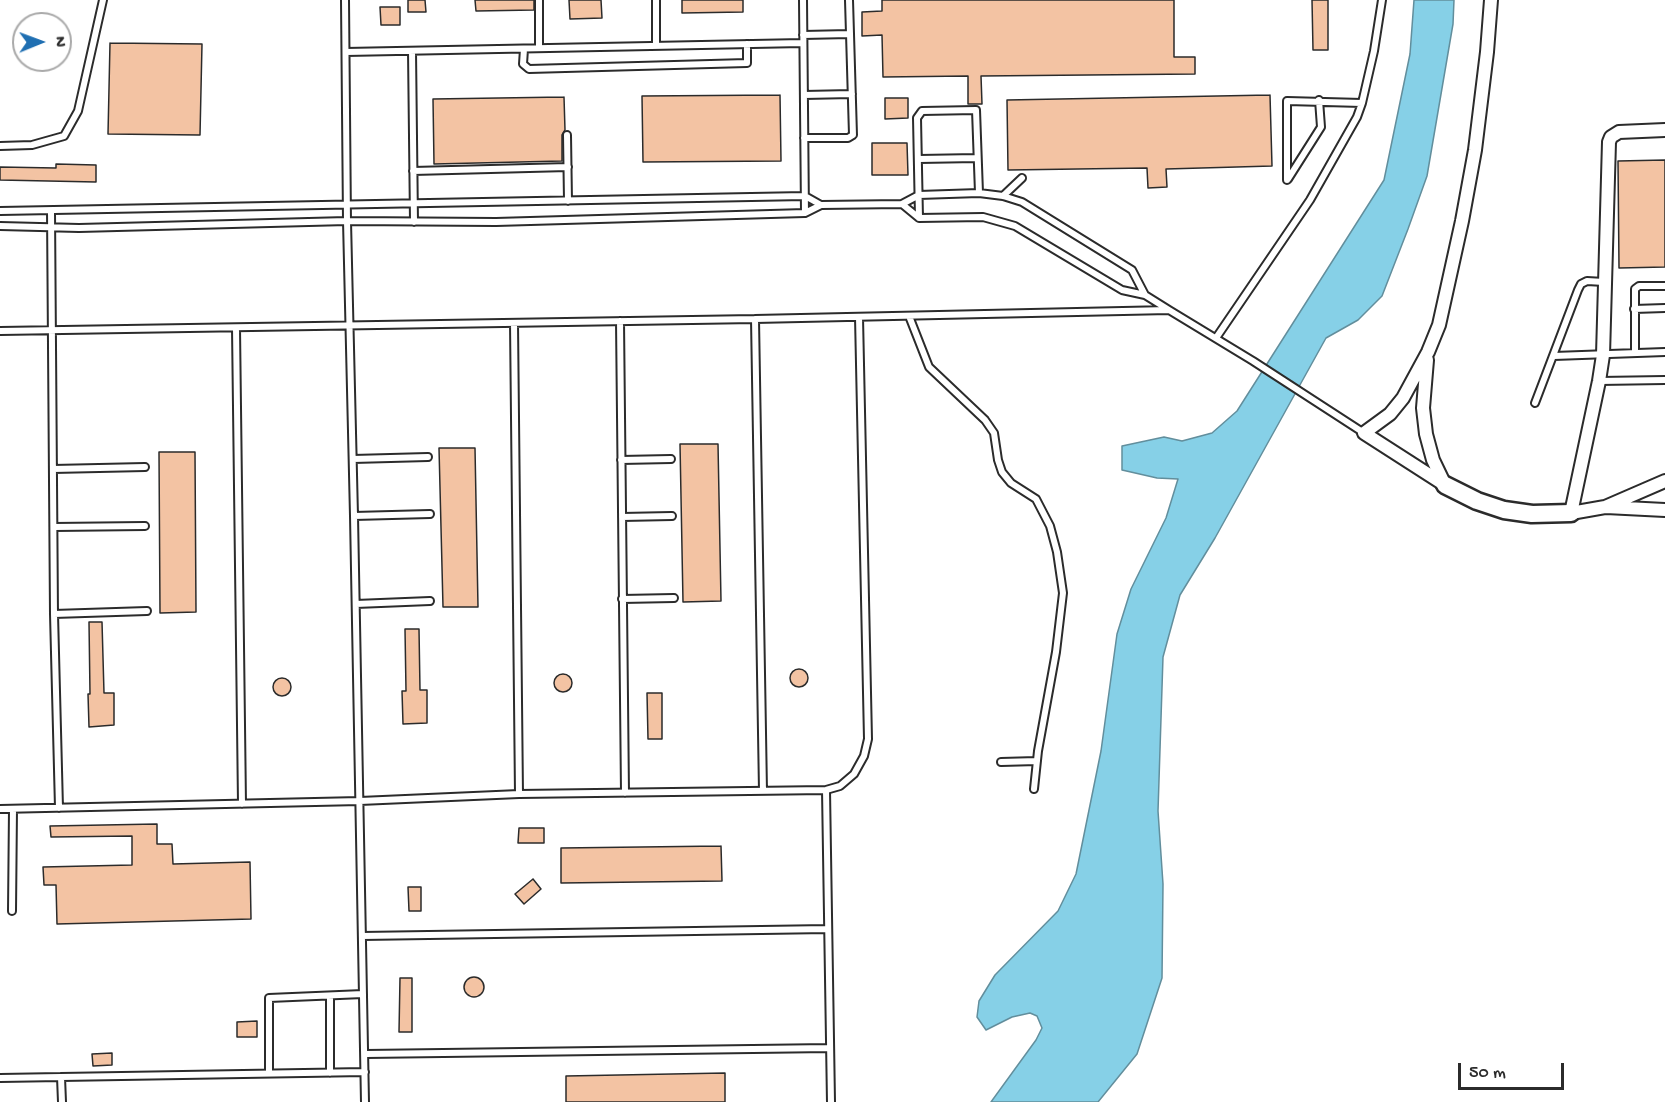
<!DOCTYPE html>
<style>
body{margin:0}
#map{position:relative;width:1665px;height:1102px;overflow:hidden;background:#fff;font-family:"Gochi Hand",sans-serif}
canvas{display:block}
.north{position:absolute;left:12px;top:12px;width:60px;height:60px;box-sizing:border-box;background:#fff;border:2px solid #aaa;border-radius:50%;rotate:89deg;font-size:16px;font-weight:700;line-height:24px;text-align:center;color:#2b2b2b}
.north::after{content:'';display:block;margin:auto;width:21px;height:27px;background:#1f6fb2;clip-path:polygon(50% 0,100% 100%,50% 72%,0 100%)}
.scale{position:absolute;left:1458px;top:1063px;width:106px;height:27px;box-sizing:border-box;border:3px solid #2b2b2b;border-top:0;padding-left:8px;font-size:18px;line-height:21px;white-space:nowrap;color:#2b2b2b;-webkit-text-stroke:4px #fff;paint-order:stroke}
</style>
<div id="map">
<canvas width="1665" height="1102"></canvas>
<div class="north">N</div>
<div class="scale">50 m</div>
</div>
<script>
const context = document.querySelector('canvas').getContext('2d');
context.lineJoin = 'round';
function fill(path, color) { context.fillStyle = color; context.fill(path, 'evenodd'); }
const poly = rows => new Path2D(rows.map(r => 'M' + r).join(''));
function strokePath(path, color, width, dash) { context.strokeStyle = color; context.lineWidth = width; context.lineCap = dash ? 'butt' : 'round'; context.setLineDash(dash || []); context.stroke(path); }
const water = poly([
 [1414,0,1454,0,1453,24,1427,176,1408,229,1382,296,1358,320,1326,338,1215,538,1180,595,1163,657,1158,811,1163,884,1162,978,1137,1054,1098,1102,991,1102,1036,1040,1042,1028,1037,1016,1030,1013,1012,1017,986,1030,977,1017,979,1001,995,975,1058,911,1076,874,1101,751,1117,634,1131,589,1166,518,1178,479,1157,478,1122,470,1122,446,1164,437,1182,441,1212,433,1237,411,1384,180,1410,54,1414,0]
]);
fill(water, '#86d0e7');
strokePath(water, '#628e9c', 1.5);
const building = poly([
 [408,0,425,0,426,12,408,12,408,0],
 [475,0,534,0,534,10,476,11,475,0],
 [569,0,601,0,602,18,570,19,569,0],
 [682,0,743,0,743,12,682,13,682,0],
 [882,0,1174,0,1174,57,1195,57,1195,74,981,76,982,104,968,104,968,76,883,77,882,35,862,36,862,12,882,11,882,0],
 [1312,0,1328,0,1328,50,1313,50,1312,0],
 [380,7,400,7,400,25,381,25,380,7],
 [110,43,202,44,200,135,108,134,110,43],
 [780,95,781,161,643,162,642,96,780,95],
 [1270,95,1272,166,1166,169,1167,187,1148,188,1147,168,1008,170,1007,100,1270,95],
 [564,97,565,130,562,135,562,161,434,164,433,99,564,97],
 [885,98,908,98,908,118,885,119,885,98],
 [872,143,907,143,908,175,872,175,872,143],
 [1665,160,1665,267,1619,268,1618,161,1665,160],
 [56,164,96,165,96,182,0,180,0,167,56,168,56,164],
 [680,444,718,444,721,601,683,602,680,444],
 [439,448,475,448,478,607,443,607,439,448],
 [159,452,195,452,196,612,160,613,159,452],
 [89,622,102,622,104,693,114,693,114,725,89,727,88,694,90,694,89,622],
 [405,629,419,629,420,690,427,690,427,723,403,724,402,691,406,691,405,629],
 '790 678a9 9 0 1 1 18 0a9 9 0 1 1-18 0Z',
 '554 683a9 9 0 1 1 18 0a9 9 0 1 1-18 0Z',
 '273 687a9 9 0 1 1 18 0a9 9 0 1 1-18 0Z',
 [647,693,662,693,662,739,648,739,647,693],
 [157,824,157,844,172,844,173,864,250,862,251,919,57,924,56,885,44,885,43,867,132,865,132,836,51,837,50,826,157,824],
 [519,828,544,828,544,843,518,843,519,828],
 [721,846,722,881,561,883,561,848,721,846],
 [533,879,541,889,524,904,515,894,533,879],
 [408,887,421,887,421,911,409,911,408,887],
 '464 987a10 10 0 1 1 20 0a10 10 0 1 1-20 0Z',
 [400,978,412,978,412,1032,399,1032,400,978],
 [257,1021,257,1037,237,1037,237,1022,257,1021],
 [112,1053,112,1065,93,1066,92,1054,112,1053],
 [725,1073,725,1102,566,1102,566,1076,725,1073]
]);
fill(building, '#f3c3a3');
strokePath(building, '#2b2b2b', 1.5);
const lane = poly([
 [345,0,347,221,354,516,365,1102],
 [539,0,539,48],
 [656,0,656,46],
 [803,0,805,213],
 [803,35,850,34],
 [524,49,523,64,529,69,747,63,747,44],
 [412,51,414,222],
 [346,52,803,43],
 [804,95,852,94],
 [567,135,568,201],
 [804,138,848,138,853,135,849,0],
 [0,146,32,145,64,136,78,111,103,0],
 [919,159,977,158],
 [413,171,568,167],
 [1288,179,1321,127,1319,100],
 [1287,180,1287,101,1362,103],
 [1003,196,1022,178],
 [902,204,919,218,983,217,1015,226,1122,290,1145,295,1169,310],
 [0,211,805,196,821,205],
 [51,211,54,614,59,808],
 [919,218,917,118,922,111,976,110,979,193],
 [0,226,79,228,347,221,496,222,805,213,821,205,902,204,919,195,979,193,1003,196,1022,202,1132,270,1145,295],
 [1634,309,1665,308],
 [909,316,929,367,985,420,994,433,998,460,1002,472,1011,483,1036,499,1050,526,1057,552,1063,593,1056,652,1038,751,1034,789],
 [755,319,763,791],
 [620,321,625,793],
 [514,323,519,794],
 [236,328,242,804],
 [0,331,755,319,1169,310,1253,361,1364,433],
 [1216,338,1310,200,1357,117,1362,103,1374,51,1382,0],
 [1635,353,1635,289,1639,286,1665,286],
 [1554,356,1665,352],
 [1599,381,1665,380],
 [1535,403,1578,290,1581,284,1587,281,1604,282],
 [353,459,428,457],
 [621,460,671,459],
 [53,469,145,467],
 [354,516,430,514],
 [622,517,672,516],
 [54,527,145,526],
 [622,599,674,598],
 [356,604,430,601],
 [54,614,147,611],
 [1001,762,1037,761],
 [826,790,831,1102],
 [0,809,360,801,519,794,826,790,840,786,854,774,864,756,868,739,859,317],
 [12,911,13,809],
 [362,936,828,929],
 [330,996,330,1073],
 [366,1054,830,1048],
 [269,1073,269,998,363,994],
 [61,1077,62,1102],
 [0,1078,365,1072]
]);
const street = poly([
 [1665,130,1619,132,1611,137,1609,142,1603,355,1599,381,1571,513,1605,507,1665,481],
 [1427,360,1423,408,1426,434,1433,460,1445,485],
 [1445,485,1364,433,1390,414,1403,398,1428,352,1439,325,1462,221,1475,150,1487,52,1491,0],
 [1606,507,1665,510]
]);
const secondary = poly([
 [1445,485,1477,501,1504,510,1532,514,1571,513]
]);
strokePath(lane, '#2b2b2b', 10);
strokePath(street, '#2b2b2b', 16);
strokePath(secondary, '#2b2b2b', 21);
strokePath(lane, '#fff', 6);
strokePath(street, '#fff', 12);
strokePath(secondary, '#fff', 16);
</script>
